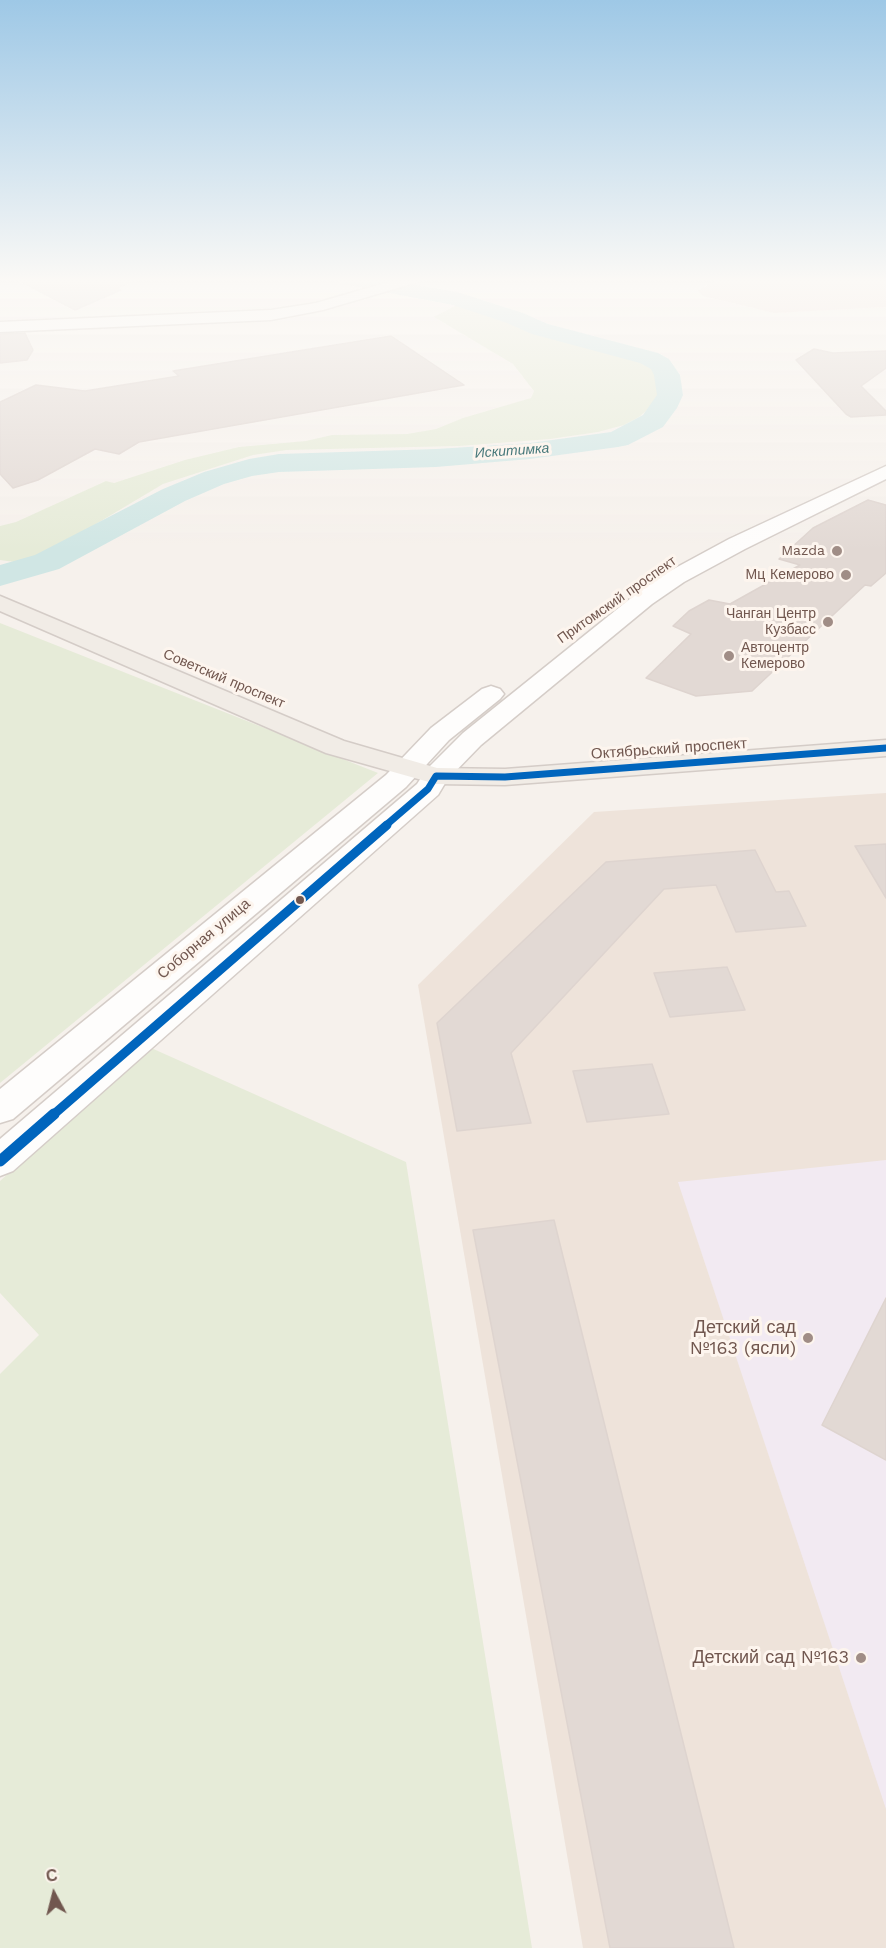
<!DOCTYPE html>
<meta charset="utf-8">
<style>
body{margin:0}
#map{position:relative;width:886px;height:1948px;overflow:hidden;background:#f6f1ec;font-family:"Work Sans",sans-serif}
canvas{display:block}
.north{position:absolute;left:24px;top:1864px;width:60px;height:60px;-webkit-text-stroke:4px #fdf5ee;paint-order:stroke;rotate:353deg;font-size:16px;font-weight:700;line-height:24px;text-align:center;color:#71574f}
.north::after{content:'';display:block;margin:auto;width:21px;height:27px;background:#71574f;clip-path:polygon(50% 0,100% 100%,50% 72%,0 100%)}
</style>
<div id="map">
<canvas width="886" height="1948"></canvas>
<div class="north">С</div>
</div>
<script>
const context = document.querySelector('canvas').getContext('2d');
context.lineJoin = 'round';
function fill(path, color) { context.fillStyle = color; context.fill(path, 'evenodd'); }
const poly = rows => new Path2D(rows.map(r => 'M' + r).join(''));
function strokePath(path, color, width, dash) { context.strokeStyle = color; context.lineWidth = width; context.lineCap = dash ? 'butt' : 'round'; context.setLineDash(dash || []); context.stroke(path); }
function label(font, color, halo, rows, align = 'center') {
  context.font = font + ' "Work Sans",sans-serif'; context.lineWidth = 6; context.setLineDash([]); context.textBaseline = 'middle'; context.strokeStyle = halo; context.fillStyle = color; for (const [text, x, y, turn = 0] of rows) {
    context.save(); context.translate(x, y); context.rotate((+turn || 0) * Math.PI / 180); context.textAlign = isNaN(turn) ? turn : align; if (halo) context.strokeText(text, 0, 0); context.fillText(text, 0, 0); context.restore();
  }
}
fill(poly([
 [886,793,886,1948,583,1948,418,985,594,812]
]), '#eee3da');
fill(poly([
 [718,279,886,279,886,307,774,313,703,296,698,291]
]), '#f3e3de');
fill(poly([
 [886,1160,886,1809,678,1182]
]), '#f2eaf2');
fill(poly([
 [458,304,531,330,602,348,641,354,654,363,663,376,663,389,651,407,639,417,624,425,598,432,550,439,459,446,287,450,253,455,163,484,29,564,0,560,0,526,16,522,106,481,114,483,185,460,239,447,306,441,332,435,407,434,436,429,463,418,531,398,534,391,513,364,434,317],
 [0,623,378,773,0,1083],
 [149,1047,406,1162,532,1948,0,1948,0,1374,39,1335,0,1293,0,1181]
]), '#e6ebd8');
fill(poly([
 [337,279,381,279,457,292,523,313,548,324,658,353,669,359,680,375,683,395,677,408,663,427,628,445,618,447,530,459,436,467,279,472,252,476,224,484,185,501,59,569,0,586,0,565,35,555,163,489,204,472,249,459,279,454,436,449,530,443,611,432,643,415,657,395,654,375,651,369,640,363,532,334,507,323,453,305,348,285,341,283,337,279]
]), '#d0e6e4');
const building = poly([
 [16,279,136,279,116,289,121,290,75,310,16,279],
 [25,333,33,350,27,360,0,363,0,334,25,333],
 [391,336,464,385,139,442,119,454,95,449,38,480,13,488,0,474,0,402,36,385,85,391,179,376,173,371,391,336],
 [814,349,833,353,886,351,886,368,861,386,886,411,886,415,851,417,846,414,796,360,814,349],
 [868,500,886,505,886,573,871,586,865,585,752,691,696,696,646,678,691,634,673,626,689,611,709,600,730,604,800,565,779,559,813,528,868,500],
 [886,844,886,898,855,846,886,844],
 [755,850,776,892,789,891,806,926,736,932,716,885,664,889,511,1053,531,1123,457,1131,437,1023,606,862,755,850],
 [727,967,745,1010,670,1017,654,973,727,967],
 [652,1064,669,1114,587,1122,573,1071,652,1064],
 [554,1220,734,1948,610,1948,473,1230,554,1220],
 [886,1298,886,1460,822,1425,886,1298]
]);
fill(building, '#e2d9d4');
strokePath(building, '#ded4cf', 1.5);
const secondary = poly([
 [399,279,420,279,418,282,323,310,271,320,0,332,0,322,271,310,316,303,399,279],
 [886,466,886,479,745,549,684,582,652,604,481,745,447,780,438,795,13,1171,0,1176,0,1139,417,784,426,770,463,733,636,594,668,572,729,539,886,466],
 [491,686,500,689,504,694,500,699,449,740,406,787,13,1119,0,1123,0,1089,386,775,431,728,482,689,491,686]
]);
const primary = poly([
 [0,596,344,741,437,768,505,769,886,740,886,756,505,785,436,784,326,753,0,611,0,596]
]);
strokePath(secondary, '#d5cdc8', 3);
strokePath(primary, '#d4ccc7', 3);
fill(secondary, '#fefdfc');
fill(primary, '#f1ece6');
strokePath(poly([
 [385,826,428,789,436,776,505,777,886,748]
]), '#0065bd', 7);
strokePath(poly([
 [53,1115,387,825]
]), '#0065bd', 9);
strokePath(poly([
 [0,1161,54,1114]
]), '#0065bd', 11);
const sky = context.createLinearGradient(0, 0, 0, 551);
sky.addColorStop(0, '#9ec8e6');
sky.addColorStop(0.51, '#fbf9f6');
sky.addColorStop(1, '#fbf9f600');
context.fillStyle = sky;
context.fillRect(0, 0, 886, 551);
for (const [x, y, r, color] of [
 [837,551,6,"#a08d86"],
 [846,575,6,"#a08d86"],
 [828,622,6,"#a08d86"],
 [729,656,6,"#a08d86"],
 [300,900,5,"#71574f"],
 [808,1338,6,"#a08d86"],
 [861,1658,6,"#a08d86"]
]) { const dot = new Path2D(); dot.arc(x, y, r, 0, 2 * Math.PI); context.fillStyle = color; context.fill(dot); strokePath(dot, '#fdf5ee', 2); }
label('italic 14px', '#48797b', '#fdf5ee', [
 ["Искитимка",512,451,-4]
]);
label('14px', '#71574f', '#fdf5ee', [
 ["Mazda",825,551],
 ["Мц Кемерово",834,575],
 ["Чанган Центр",816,614],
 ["Кузбасс",816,630],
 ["Автоцентр",741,648,"left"],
 ["Кемерово",741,664,"left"]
], 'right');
label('14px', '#71574f', '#fdf5ee', [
 ["Притомский проспект",617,600,-35],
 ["Советский проспект",224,679,23]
]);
label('15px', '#71574f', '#fdf5ee', [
 ["Октябрьский проспект",669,749,-4],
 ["Соборная улица",204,939,-40]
]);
label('18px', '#71574f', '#fdf5ee', [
 ["Детский сад",796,1328],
 ["№163 (ясли)",796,1349],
 ["Детский сад №163",849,1658]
], 'right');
</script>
